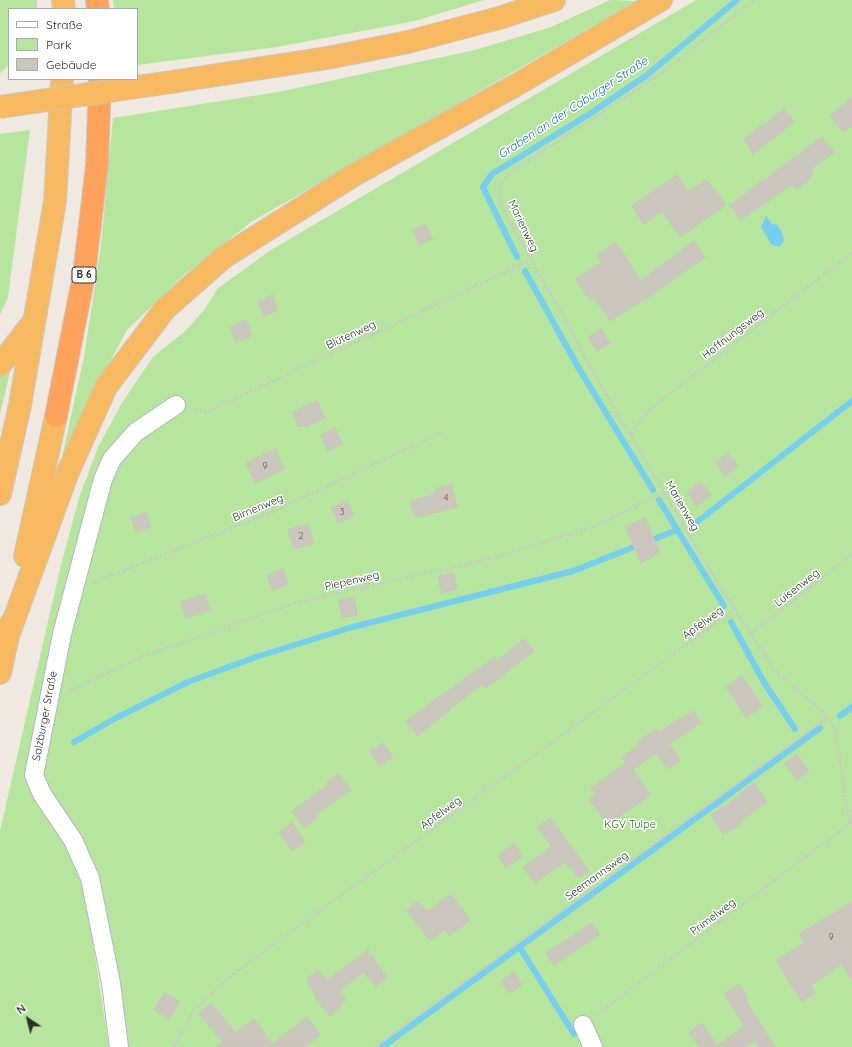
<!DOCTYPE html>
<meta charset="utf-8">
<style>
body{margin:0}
#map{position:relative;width:852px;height:1047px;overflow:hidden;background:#efe9e1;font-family:Quicksand,sans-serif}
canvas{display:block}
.legend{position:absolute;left:8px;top:8px;width:130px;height:72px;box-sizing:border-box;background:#fff;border:1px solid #ababab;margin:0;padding:5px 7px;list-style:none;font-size:12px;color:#2e2e2e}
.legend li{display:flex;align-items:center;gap:8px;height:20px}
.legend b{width:20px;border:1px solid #ababab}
.north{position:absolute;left:8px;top:999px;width:40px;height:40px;-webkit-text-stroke:3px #fff;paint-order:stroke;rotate:325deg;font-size:11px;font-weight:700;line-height:16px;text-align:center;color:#2e2e2e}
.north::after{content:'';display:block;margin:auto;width:14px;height:18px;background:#2e2e2e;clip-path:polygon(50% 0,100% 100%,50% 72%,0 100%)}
</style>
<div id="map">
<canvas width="852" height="1047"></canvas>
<ul class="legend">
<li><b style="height:5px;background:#fff"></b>Straße</li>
<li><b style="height:11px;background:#b6e59e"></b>Park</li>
<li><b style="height:11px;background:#cbc7bf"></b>Gebäude</li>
</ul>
<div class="north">N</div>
</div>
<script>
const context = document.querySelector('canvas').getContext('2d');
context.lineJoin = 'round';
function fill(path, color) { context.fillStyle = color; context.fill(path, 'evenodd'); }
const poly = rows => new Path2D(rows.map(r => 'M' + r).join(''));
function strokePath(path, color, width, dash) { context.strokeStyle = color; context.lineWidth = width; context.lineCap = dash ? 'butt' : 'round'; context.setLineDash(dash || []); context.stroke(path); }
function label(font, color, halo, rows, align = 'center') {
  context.font = font + ' Quicksand,sans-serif'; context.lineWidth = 3; context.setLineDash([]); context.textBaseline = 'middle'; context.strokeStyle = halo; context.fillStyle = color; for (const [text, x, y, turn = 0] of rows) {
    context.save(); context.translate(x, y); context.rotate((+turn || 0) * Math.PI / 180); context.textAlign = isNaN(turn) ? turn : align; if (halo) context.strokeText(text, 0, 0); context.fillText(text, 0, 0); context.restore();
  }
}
fill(poly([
 [0,0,37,0,37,9,9,9,9,65,0,73],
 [113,0,484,0,415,21,277,47,137,65,137,9,114,9],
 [610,0,637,1,251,222,184,275,127,330,93,394,54,494,84,357,101,246,113,118,278,92,475,50,551,27],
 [696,0,852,0,852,1047,126,1047,98,873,84,885,109,1047,0,1047,0,831,61,565,79,498,98,447,122,403,153,357,184,332,205,309,217,289,271,250],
 [30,130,8,297,0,315,0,134],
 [12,363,0,415,0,376]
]), '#b6e59e');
fill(poly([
 [766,216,772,224,777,225,781,230,784,241,779,247,771,244,761,227]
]), '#75cff0');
strokePath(poly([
 [517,257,483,187,492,174,588,115,647,75,737,0],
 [525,271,578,367,653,490],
 [659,500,724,606],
 [697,522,852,401],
 [731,622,765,684,795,729],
 [840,716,852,707],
 [74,742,114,719,188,682,256,657,349,628,573,571,677,530],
 [520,948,574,1034],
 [382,1047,820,728]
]), '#75cff0', 6);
const building = poly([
 [852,97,852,125,844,132,830,116,852,97],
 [784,109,794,122,753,154,744,139,784,109],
 [822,137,834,152,811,169,814,172,810,175,812,178,796,189,793,184,740,220,730,205,822,137],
 [677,175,688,192,706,179,726,205,680,237,662,211,644,224,632,206,677,175],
 [425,224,433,238,420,245,412,231,425,224],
 [694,241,705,257,637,305,636,304,610,321,594,297,590,300,576,279,602,262,597,255,616,242,641,281,694,241],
 [272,295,278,310,264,316,258,302,272,295],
 [246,320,252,335,237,343,230,328,246,320],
 [601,329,610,343,597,351,588,337,601,329],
 [317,401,325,418,306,427,305,425,299,427,292,412,317,401],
 [335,428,342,444,328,451,321,435,335,428],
 [275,449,284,469,256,483,246,463,275,449],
 [728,453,738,466,725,476,715,462,728,453],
 [701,482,711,495,697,506,687,492,701,482],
 [451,484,457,507,415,518,410,501,436,494,435,489,451,484],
 [347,501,354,516,338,523,331,508,347,501],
 [146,513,151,527,136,532,131,518,146,513],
 [645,518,660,552,641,563,625,527,645,518],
 [308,524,314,543,294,549,288,530,308,524],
 [283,569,288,584,272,590,267,575,283,569],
 [453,573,457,589,442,593,438,577,453,573],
 [205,594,210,610,186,618,181,602,205,594],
 [354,597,357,615,342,618,339,601,354,597],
 [524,639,534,651,486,688,483,684,449,709,450,710,417,736,406,721,495,657,497,661,524,639],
 [742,676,762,706,746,717,726,687,742,676],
 [694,711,701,723,669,744,680,760,668,769,656,753,633,770,650,795,608,825,589,799,596,794,591,788,626,763,622,757,639,745,637,742,656,729,658,732,694,711],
 [383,743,393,757,380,766,370,751,383,743],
 [797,755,809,771,797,780,785,764,797,755],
 [339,774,351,790,315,815,317,818,304,828,292,811,328,785,327,782,339,774],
 [754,783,767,802,740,822,741,824,727,833,726,832,723,834,711,815,740,796,739,794,754,783],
 [550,818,589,871,579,878,565,862,535,883,523,867,552,846,537,827,550,818],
 [292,823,305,842,292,851,279,832,292,823],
 [514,844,522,856,506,868,498,855,514,844],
 [451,894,470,920,449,936,445,930,430,941,407,911,418,901,428,912,451,894],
 [852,902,852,980,841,964,810,986,815,993,802,1002,776,960,805,943,799,934,852,902],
 [592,923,600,934,554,965,546,953,592,923],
 [368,950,387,977,375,986,364,972,339,991,346,1000,340,1005,341,1007,330,1016,314,996,316,995,307,983,309,982,306,979,318,970,328,980,368,950],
 [514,972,522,985,509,993,501,981,514,972],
 [739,984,748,997,745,999,775,1047,759,1047,755,1041,744,1047,700,1047,689,1032,702,1023,717,1045,743,1028,742,1026,744,1025,724,994,739,984],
 [165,993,180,1002,169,1019,154,1010,165,993],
 [211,1003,236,1033,254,1019,272,1044,307,1017,320,1035,304,1047,216,1047,223,1042,199,1013,211,1003]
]);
fill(building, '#cbc7bf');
strokePath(building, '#cbc5ba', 1);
const minor = poly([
 [583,1025,593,1047],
 [119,1047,111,983,90,878,73,840,42,794,34,775,62,634,103,479,112,459,136,432,176,405]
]);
const trunk = poly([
 [63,0,64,9],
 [178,81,327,58,408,42,499,18,554,0],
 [0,365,34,321],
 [0,494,20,405,55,201,62,79],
 [25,556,56,416],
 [8,636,68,472,106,387,165,309,224,257,354,175,516,85,661,0],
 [0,673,11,623]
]);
const motorway = poly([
 [97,0,98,9],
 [56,416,84,275,97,165,100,79]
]);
strokePath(minor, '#b4b7c1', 20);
strokePath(trunk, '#c9c9c9', 24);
strokePath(motorway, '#c9c9c9', 24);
strokePath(poly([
 [754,0,665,71,508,174,500,189,501,205,599,382,716,580,776,672,817,706,827,718,835,731,850,823],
 [194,409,207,412,531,260],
 [631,435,642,418,661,400,852,253],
 [94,582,272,512,443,432],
 [751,634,852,554],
 [70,691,144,656,298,602,485,560,596,526,664,492],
 [598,1014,852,822],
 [173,1047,195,1009,228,978,735,609],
 [375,1047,827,718]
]), '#c9c9c9', 2.5, [3, 2]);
strokePath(minor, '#fff', 18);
strokePath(trunk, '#f8ba60', 22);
strokePath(motorway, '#ffa35c', 22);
const trunkBridge = poly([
 [0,107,178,81]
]);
strokePath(trunkBridge, '#c9c9c9', 24, []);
strokePath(trunkBridge, '#f8ba60', 22);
label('9px', '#555452', null, [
 ["9",265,466],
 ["4",446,498],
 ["3",342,512],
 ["2",301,536],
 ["9",831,937]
]);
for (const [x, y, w] of [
 [84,275,24]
]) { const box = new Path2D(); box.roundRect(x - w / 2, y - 8, w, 16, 3); context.fillStyle = '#fff'; context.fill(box); strokePath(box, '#2e2e2e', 1); }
label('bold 10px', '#2e2e2e', null, [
 ["B 6",84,275]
]);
label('11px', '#2e2e2e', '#fff', [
 ["Marienweg",523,226,64],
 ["Hoffnungsweg",733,334,-38],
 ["Blütenweg",351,335,-25],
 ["Marienweg",682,506,60],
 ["Birnenweg",258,508,-23],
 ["Piepenweg",352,581,-13],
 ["Luisenweg",797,588,-38],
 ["Apfelweg",703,623,-36],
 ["Salzburger Straße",45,716,-79],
 ["Apfelweg",441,813,-36],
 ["Seemannsweg",597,876,-36],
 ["Primelweg",713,917,-37]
]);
label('11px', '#2c6e1b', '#fff', [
 ["KGV Tulpe",630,825]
]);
label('italic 12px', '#0d6fa3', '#fff', [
 ["Graben an der Coburger Straße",573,108,-33]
]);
</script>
